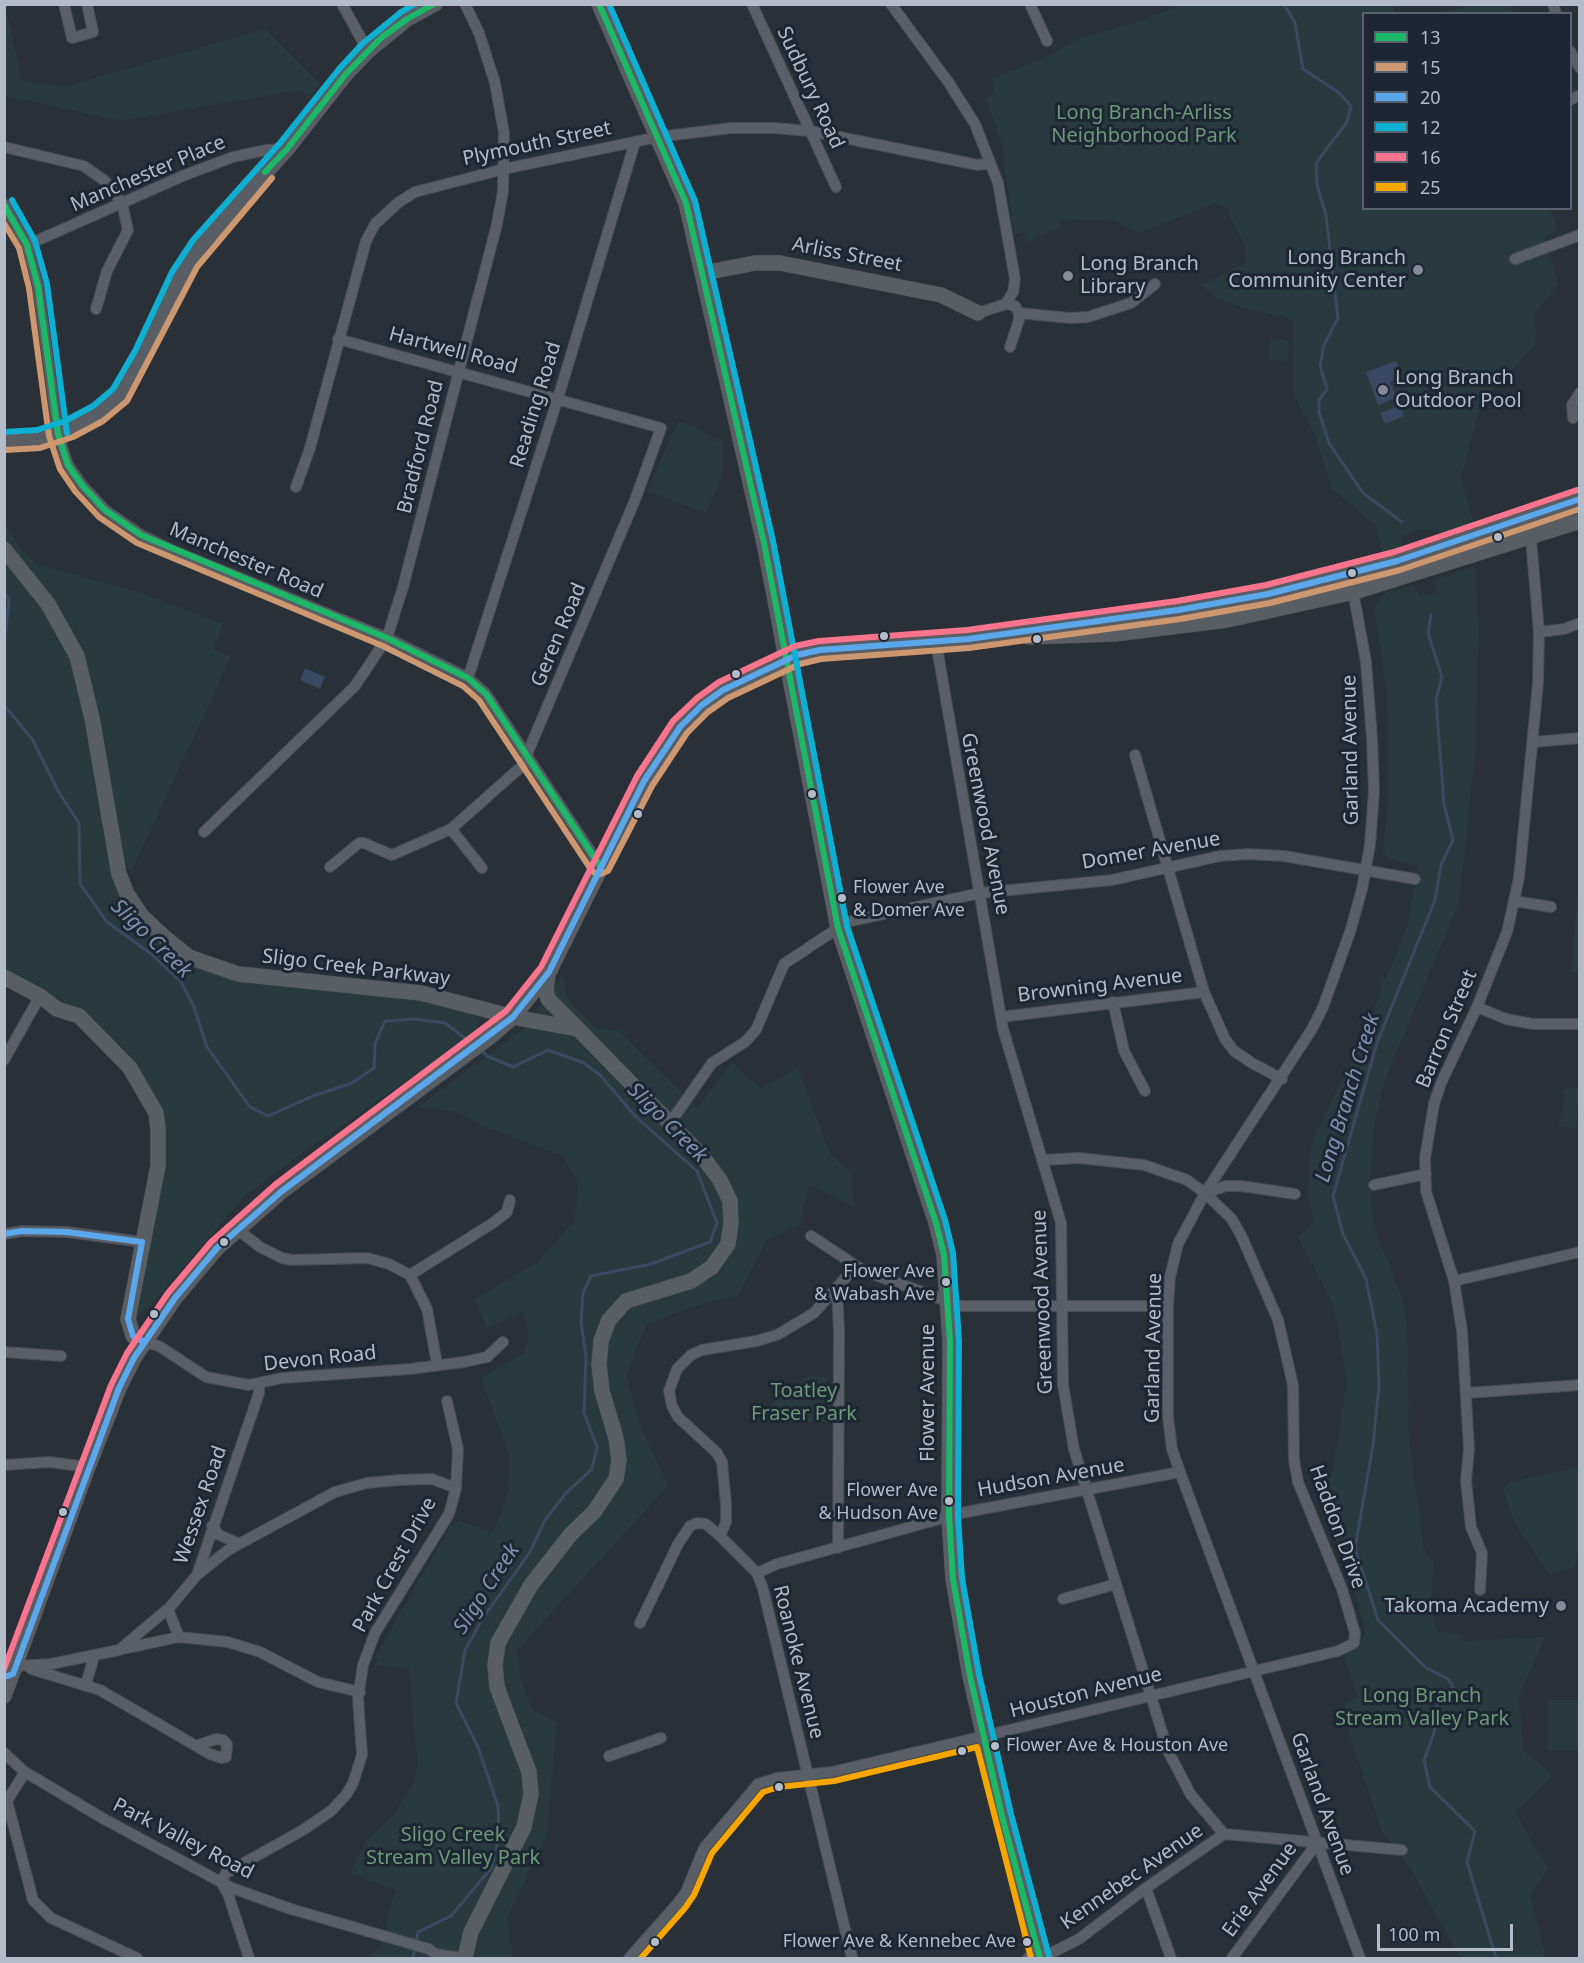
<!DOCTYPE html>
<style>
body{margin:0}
#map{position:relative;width:1584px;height:1963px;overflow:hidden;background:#2a3038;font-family:"Noto Sans",sans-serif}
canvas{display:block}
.frame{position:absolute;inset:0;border:6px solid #b4bcc9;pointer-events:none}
.legend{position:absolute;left:1362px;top:12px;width:210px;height:198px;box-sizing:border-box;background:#1d2633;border:2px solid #59626f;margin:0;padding:8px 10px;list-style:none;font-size:18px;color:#b4bcc9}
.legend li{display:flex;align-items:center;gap:12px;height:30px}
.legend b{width:30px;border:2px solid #59626f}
.scale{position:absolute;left:1377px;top:1924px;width:136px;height:27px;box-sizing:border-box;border:3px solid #b4bcc9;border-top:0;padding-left:8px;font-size:18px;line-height:21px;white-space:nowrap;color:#b4bcc9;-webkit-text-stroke:4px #1d2633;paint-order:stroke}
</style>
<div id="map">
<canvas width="1584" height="1963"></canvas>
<div class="frame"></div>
<ul class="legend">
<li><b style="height:8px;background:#1ab867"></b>13</li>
<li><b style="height:8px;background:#cd976f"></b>15</li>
<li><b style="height:8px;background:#5aa8eb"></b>20</li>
<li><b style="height:8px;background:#0dafd3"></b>12</li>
<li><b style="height:8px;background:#fc738d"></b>16</li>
<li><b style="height:8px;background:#f7a600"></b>25</li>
</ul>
<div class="scale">100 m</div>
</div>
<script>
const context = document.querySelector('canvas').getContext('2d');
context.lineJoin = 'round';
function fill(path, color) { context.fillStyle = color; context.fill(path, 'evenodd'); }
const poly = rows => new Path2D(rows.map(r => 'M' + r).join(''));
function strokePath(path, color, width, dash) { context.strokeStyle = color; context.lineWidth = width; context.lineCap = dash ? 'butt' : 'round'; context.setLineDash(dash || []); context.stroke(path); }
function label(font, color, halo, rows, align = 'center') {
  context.font = font + ' "Noto Sans",sans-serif'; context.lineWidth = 6; context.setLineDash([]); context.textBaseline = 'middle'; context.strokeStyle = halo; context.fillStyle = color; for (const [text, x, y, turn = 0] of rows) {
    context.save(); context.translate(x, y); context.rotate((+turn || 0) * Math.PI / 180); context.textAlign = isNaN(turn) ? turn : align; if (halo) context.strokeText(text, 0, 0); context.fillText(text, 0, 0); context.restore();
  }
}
fill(poly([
 [5,4,22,81,64,87,265,29,320,84,310,97,300,90,121,121,5,96],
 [1475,4,1510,5,1514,13,1441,13],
 [1180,5,1393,5,1394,13,1364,14,1364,208,1549,209,1559,230,1544,237,1559,284,1535,313,1536,345,1481,402,1461,478,1474,524,1451,533,1419,529,1401,537,1402,552,1383,555,1376,525,1332,489,1315,436,1294,396,1293,323,1287,317,1248,309,1216,298,1202,285,1246,262,1246,248,1230,217,1229,209,1216,203,1139,233,1112,219,1061,220,1060,228,1045,233,1026,244,1024,232,1014,234,1001,141,986,99,994,92,992,79,1046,57,1082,37,1132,24],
 [1270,338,1289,341,1288,361,1270,360],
 [678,421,700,429,717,441,723,439,722,475,706,513,647,491],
 [4,522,21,549,37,564,141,593,223,624,213,649,231,657,132,870,126,867,120,840,121,864,141,906,192,963,436,1000,477,1016,480,1020,475,1033,292,1160,245,1196,148,1308,132,1321,141,1283,158,1102,141,1076,58,997,5,972],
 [1475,566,1479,628,1476,743,1459,903,1386,1077,1375,1121,1369,1190,1376,1232,1401,1295,1407,1324,1409,1439,1424,1549,1434,1561,1430,1606,1437,1631,1461,1635,1463,1641,1545,1637,1519,1696,1523,1750,1553,1776,1516,1813,1548,1869,1530,1895,1546,1958,1460,1958,1408,1864,1383,1834,1351,1740,1345,1703,1357,1696,1344,1656,1366,1634,1348,1569,1317,1496,1324,1496,1320,1483,1332,1475,1347,1380,1334,1307,1298,1237,1314,1223,1308,1194,1310,1156,1314,1137,1359,1045,1382,989,1381,979,1386,979,1407,927,1417,870,1417,865,1389,859,1383,852,1388,799,1388,722,1384,670,1374,608,1386,592,1414,585,1420,597,1436,592,1434,580],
 [1579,880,1579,972,1572,972,1575,924],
 [561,976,566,980,565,992,570,1003,597,1029,618,1030,697,1108,732,1062,760,1089,798,1068,830,1154,851,1172,855,1207,809,1185,800,1224,767,1240,738,1295,688,1308,646,1325,627,1374,636,1415,668,1486,518,1649,521,1680,532,1708,556,1723,548,1832,507,1918,513,1958,371,1958,383,1939,395,1890,350,1873,369,1837,392,1817,414,1783,418,1763,408,1667,374,1666,378,1659,374,1658,451,1525,455,1526,459,1520,492,1532,500,1517,508,1492,510,1457,481,1378,525,1353,529,1332,523,1311,487,1328,475,1299,536,1263,575,1220,578,1182,562,1156,484,1126,456,1112,418,1107,522,1030],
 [1572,1087,1579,1089,1576,1129,1559,1126,1565,1090],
 [811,1376,826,1377,826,1422,767,1422,765,1409,778,1399,776,1393],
 [1579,1468,1579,1547,1575,1567,1548,1573,1515,1524,1503,1489,1508,1484,1539,1475],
 [1548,1700,1579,1700,1579,1750,1548,1750]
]), '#273a3e');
fill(poly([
 [1396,361,1402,377,1390,382,1396,398,1378,405,1366,372],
 [1399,406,1404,416,1385,424,1380,413],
 [305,668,325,677,320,689,300,680]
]), '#384963');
strokePath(poly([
 [1284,4,1295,23,1303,69,1338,92,1351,106,1347,122,1316,163,1317,185,1326,215,1338,318,1324,345,1320,366,1327,389,1319,400,1319,412,1329,443,1363,493,1402,522],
 [4,592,9,600,4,647],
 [1431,615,1428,633,1442,677,1436,700,1444,804,1453,840,1441,865,1435,900,1377,1043,1333,1196,1343,1234,1366,1279,1377,1334,1379,1386,1373,1445,1355,1548,1378,1620,1425,1667,1448,1679,1453,1687,1438,1701,1434,1733,1424,1760,1430,1787,1475,1831,1467,1862,1496,1958],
 [4,705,32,739,58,791,79,823,80,884,107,922,150,953,181,982,194,1007,207,1047,250,1107,268,1116,313,1096,352,1083,374,1068,375,1044,385,1021,416,1019,445,1023,473,1044],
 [416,1942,418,1932,451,1916,492,1867,499,1835,498,1806,478,1747,456,1703,465,1650,483,1618,530,1552,545,1520,566,1493,592,1469,597,1447,584,1413,586,1356,581,1322,583,1293,591,1276,651,1264,710,1242,717,1223,697,1171,636,1117,600,1075,584,1063,548,1050,513,1067,487,1056,481,1050],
 [413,1958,415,1948]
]), '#384963', 3);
const street = poly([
 [64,4,72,38,93,32,87,4],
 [342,4,368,51],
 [752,4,836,187],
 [891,4,949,83,975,124,998,183,1015,279,1013,292,1006,304],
 [1030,4,1047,41],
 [1553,4,1556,14],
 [1570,51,1580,68],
 [1570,100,1580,95],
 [4,147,84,166,105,181,122,203,128,230,107,271,96,309],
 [4,204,27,245,38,286,58,434,68,465,82,485,105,510,141,535,174,551,387,638,468,678,486,694,600,866],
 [27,245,185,175,233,157,266,150,287,149],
 [1515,259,1580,235],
 [978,313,1006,304,1015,306,1019,313,1019,320,1010,347],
 [1019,313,1070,318,1088,317,1131,303,1155,284],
 [338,339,661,428,635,500,522,766,451,829],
 [1573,418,1572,405,1580,393],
 [296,487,310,448,366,241,375,224,399,202,415,192,504,169,658,137,731,128,774,128,810,131,978,165,990,163],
 [1350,575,1366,662,1372,738,1374,791,1370,845,1362,889,1350,932,1323,1007,1312,1029,1205,1193,1178,1244,1170,1277,1168,1306,1168,1417,1172,1449,1180,1472,1360,1958],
 [1539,632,1564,629,1580,623],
 [936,642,1003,1029,1061,1223,1063,1385,1074,1449,1168,1751,1191,1795,1224,1834],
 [468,678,558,398,635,142],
 [1533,742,1580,738],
 [1135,755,1204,992,1225,1039,1234,1051,1252,1063,1282,1079],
 [204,832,355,686,387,638,403,587,497,224,503,191,504,133,495,83,479,33,465,4],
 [330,867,359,843,364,843,392,855,451,829,482,868],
 [1514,901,1551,907],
 [1113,1002,1124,1051,1145,1091],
 [1477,1007,1506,1019,1533,1024,1580,1024],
 [1001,1017,1204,992],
 [4,1060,40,996],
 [670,1123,712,1063,745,1042,756,1030,784,964,847,922,980,893,1112,880,1220,856,1248,854,1284,856,1415,879],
 [1044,1160,1079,1158,1144,1165,1187,1180,1205,1193,1226,1186,1241,1186,1295,1194],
 [1374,1185,1426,1174],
 [237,1229,260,1247,282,1258,292,1260,367,1258,389,1264,410,1275,427,1309,437,1364],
 [4,1234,22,1231,67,1232,142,1242],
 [811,1236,864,1271,961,1306,1168,1306],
 [410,1275,493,1223,507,1212,510,1200],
 [1454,1281,1580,1252],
 [837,1289,839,1331,838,1548],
 [144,1342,159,1346,206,1377,249,1385,282,1378,410,1369,464,1362,487,1357,503,1342],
 [4,1352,61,1356],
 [1466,1393,1580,1385],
 [4,1465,49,1462,88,1467],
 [212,1526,219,1535,238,1543],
 [757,1573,777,1564,961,1513,1180,1472],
 [197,1575,228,1550,335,1492,367,1483,399,1480,432,1479,456,1488],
 [1480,1590,1482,1553,1471,1527,1466,1481,1469,1449,1462,1331,1454,1281,1426,1191,1425,1158,1434,1104,1441,1083,1477,1007,1507,932,1519,878,1538,683,1539,632,1529,516],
 [1063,1599,1116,1584],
 [168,1609,179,1637],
 [640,1623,678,1544,690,1526,697,1523,706,1524,720,1536],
 [122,1649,179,1637,228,1642,260,1652,318,1682,360,1692],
 [16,1666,51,1664,119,1650,170,1607,197,1575,259,1393,259,1383],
 [31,1669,100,1690,210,1754,222,1758,226,1757,227,1744,223,1740,216,1739,196,1746],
 [86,1684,94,1656],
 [4,1753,25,1772,104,1819,232,1888,291,1909,429,1949,435,1954,462,1958],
 [609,1756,661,1738],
 [25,1772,7,1801,33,1900,51,1918,137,1958],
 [1146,1888,1171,1958],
 [249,1958,228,1894,221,1882,226,1873,303,1830,331,1811,346,1795,353,1783,362,1755,358,1698,363,1665,375,1633,449,1514,456,1488,458,1449,447,1401],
 [629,1958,678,1903,686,1892,704,1848,758,1784,777,1778,832,1772,984,1736,1338,1651,1354,1643,1355,1633,1342,1589,1298,1482,1294,1460,1293,1385,1278,1320,1241,1235,1231,1218,1205,1193],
 [852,1958,763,1589,757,1573,720,1536,726,1522,726,1504,722,1462,717,1453,678,1417,672,1406,669,1391,677,1369,691,1355,702,1350,756,1341,777,1335,814,1313,856,1266],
 [1028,1958,1049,1954,1079,1939,1146,1888,1224,1834,1402,1850],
 [1232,1958,1317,1843]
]);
const secondary = poly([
 [599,4,686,203,764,543,838,928,936,1223,944,1255,950,1341,949,1516,953,1579,970,1676,1002,1816,1040,1958],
 [704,273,755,263,780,263,941,295,978,313],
 [4,441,39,439,69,429,98,414,120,395,143,355,180,276,200,246,287,149,345,75,368,51,407,19,435,4],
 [4,549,48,604,77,656,92,718,119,874,127,894,141,915,163,936,189,957,238,974,421,993,513,1017,578,1029,702,1156,720,1180,730,1201,731,1223,728,1244,712,1267,691,1281,626,1301,609,1320,601,1341,599,1365,602,1391,616,1438,619,1460,616,1479,594,1512,571,1534,531,1585,498,1643,495,1665,497,1687,529,1772,531,1794,524,1827,471,1932,465,1958],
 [1028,637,1114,634,1227,620,1354,592,1580,521],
 [548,973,546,991,548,999,578,1029],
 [4,977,40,996,57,1009,79,1016,130,1068,156,1113,158,1129,158,1166,128,1319,133,1336,144,1342],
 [4,1696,88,1467,119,1388,134,1358,175,1298,217,1248,282,1191,491,1036,513,1017,549,972,644,781,680,727,702,705,723,690,797,655,820,650,968,639,1083,621,1178,610,1268,594,1397,561,1580,499]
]);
strokePath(street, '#484c53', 12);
strokePath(secondary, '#484c53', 16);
strokePath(street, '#5a5e66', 10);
strokePath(secondary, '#595d64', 15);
strokePath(poly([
 [599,4,686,203,764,543,838,928,936,1223,944,1255,950,1341,949,1516,953,1579,970,1676,1002,1816,1040,1958],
 [265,172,287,149,345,75,381,38,407,19,434,4],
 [4,205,27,245,38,286,58,434,68,465,82,485,105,510,141,535,387,638,468,678,486,694,600,866]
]), '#1ab867', 6);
strokePath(poly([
 [4,223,19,248,29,288,49,436,60,469,75,491,99,517,137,543,383,646,463,686,479,700,592,871,598,875,608,871,652,786,687,733,708,712,728,698,800,664,821,659,969,648,1180,619,1270,603,1400,570,1580,509],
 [5,450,40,448,73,437,103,421,127,401,197,267,272,178]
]), '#cd976f', 6);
strokePath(poly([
 [4,1234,22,1231,67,1232,142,1242,128,1319,133,1336,144,1342],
 [4,1677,13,1674,119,1388,134,1358,175,1298,217,1248,282,1191,513,1017,549,972,644,781,680,727,702,705,723,690,797,655,820,650,968,639,1178,610,1268,594,1397,561,1580,499]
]), '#5aa8eb', 6);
strokePath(poly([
 [609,4,695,201,773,541,847,926,945,1220,953,1253,959,1341,958,1516,962,1578,979,1674,1011,1814,1049,1956],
 [12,200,35,241,47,284,67,433],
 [4,432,37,430,65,421,93,406,113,389,135,351,172,272,193,240,280,143,339,69,362,44,401,12,415,4]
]), '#0dafd3', 6);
strokePath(poly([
 [4,1669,111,1385,127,1353,168,1293,211,1242,276,1184,506,1011,541,967,637,776,673,721,697,698,719,682,795,646,819,641,967,630,1177,601,1266,585,1394,552,1577,490]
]), '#fc738d', 6);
strokePath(poly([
 [641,1958,685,1908,694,1895,712,1853,763,1792,779,1787,834,1781,977,1747,1031,1958]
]), '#f7a600', 6);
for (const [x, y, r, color] of [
 [1418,270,6,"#848b96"],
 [1068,276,6,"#848b96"],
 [1383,390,6,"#848b96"],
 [1498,537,5,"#b4bcc9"],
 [1352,573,5,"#b4bcc9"],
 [884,636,5,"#b4bcc9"],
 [1037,639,5,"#b4bcc9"],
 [736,674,5,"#b4bcc9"],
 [812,794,5,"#b4bcc9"],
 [638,814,5,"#b4bcc9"],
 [842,898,5,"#b4bcc9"],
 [224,1242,5,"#b4bcc9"],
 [946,1282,5,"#b4bcc9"],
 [154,1314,5,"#b4bcc9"],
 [949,1501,5,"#b4bcc9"],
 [63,1512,5,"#b4bcc9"],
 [1561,1606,6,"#848b96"],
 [995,1746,5,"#b4bcc9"],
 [962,1751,5,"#b4bcc9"],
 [779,1787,5,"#b4bcc9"],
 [655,1942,5,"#b4bcc9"],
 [1027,1942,5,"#b4bcc9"]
]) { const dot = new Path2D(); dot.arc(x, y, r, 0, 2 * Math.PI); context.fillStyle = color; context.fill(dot); strokePath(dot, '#1d2633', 2); }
label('18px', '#b4bcc9', '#1d2633', [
 ["Flower Ave",853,888,"left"],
 ["& Domer Ave",853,911,"left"],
 ["Flower Ave",935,1272],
 ["& Wabash Ave",935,1295],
 ["Flower Ave",938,1491],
 ["& Hudson Ave",938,1514],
 ["Flower Ave & Houston Ave",1006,1746,"left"],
 ["Flower Ave & Kennebec Ave",1016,1942]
], 'right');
label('20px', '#b4bcc9', '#1d2633', [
 ["Sudbury Road",810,88,65],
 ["Plymouth Street",537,144,-12],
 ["Manchester Place",148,174,-23],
 ["Arliss Street",847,255,11],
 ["Hartwell Road",453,351,15],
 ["Reading Road",536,405,-73],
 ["Bradford Road",421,447,-76],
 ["Manchester Road",246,561,23],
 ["Geren Road",559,635,-67],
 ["Garland Avenue",1351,750,-91],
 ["Greenwood Avenue",985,824,79],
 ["Domer Avenue",1151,851,-10],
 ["Sligo Creek Parkway",356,968,7],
 ["Browning Avenue",1100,986,-7],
 ["Barron Street",1447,1029,-67],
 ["Greenwood Avenue",1043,1302,-92],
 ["Garland Avenue",1154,1348,-89],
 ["Devon Road",320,1359,-6],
 ["Flower Avenue",928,1393,-90],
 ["Hudson Avenue",1051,1478,-10],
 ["Wessex Road",201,1505,-71],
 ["Haddon Drive",1337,1527,70],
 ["Park Crest Drive",395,1565,-61],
 ["Roanoke Avenue",798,1662,76],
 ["Houston Avenue",1086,1693,-14],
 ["Garland Avenue",1322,1804,70],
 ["Park Valley Road",183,1839,27],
 ["Kennebec Avenue",1132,1877,-35],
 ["Erie Avenue",1260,1890,-54]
]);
label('20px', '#6b9a76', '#1d2633', [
 ["Long Branch-Arliss",1144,113],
 ["Neighborhood Park",1144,136],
 ["Toatley",804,1391],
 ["Fraser Park",804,1414],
 ["Long Branch",1422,1696],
 ["Stream Valley Park",1422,1719],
 ["Sligo Creek",453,1835],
 ["Stream Valley Park",453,1858]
]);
label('20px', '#b4bcc9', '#1d2633', [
 ["Long Branch",1406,258],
 ["Community Center",1406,281],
 ["Long Branch",1080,264,"left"],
 ["Library",1080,287,"left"],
 ["Long Branch",1395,378,"left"],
 ["Outdoor Pool",1395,401,"left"],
 ["Takoma Academy",1549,1606]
], 'right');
label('italic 21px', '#7c92b1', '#1d2633', [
 ["Sligo Creek",151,939,44],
 ["Long Branch Creek",1348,1098,-73],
 ["Sligo Creek",667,1123,45],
 ["Sligo Creek",487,1589,-57]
]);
</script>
